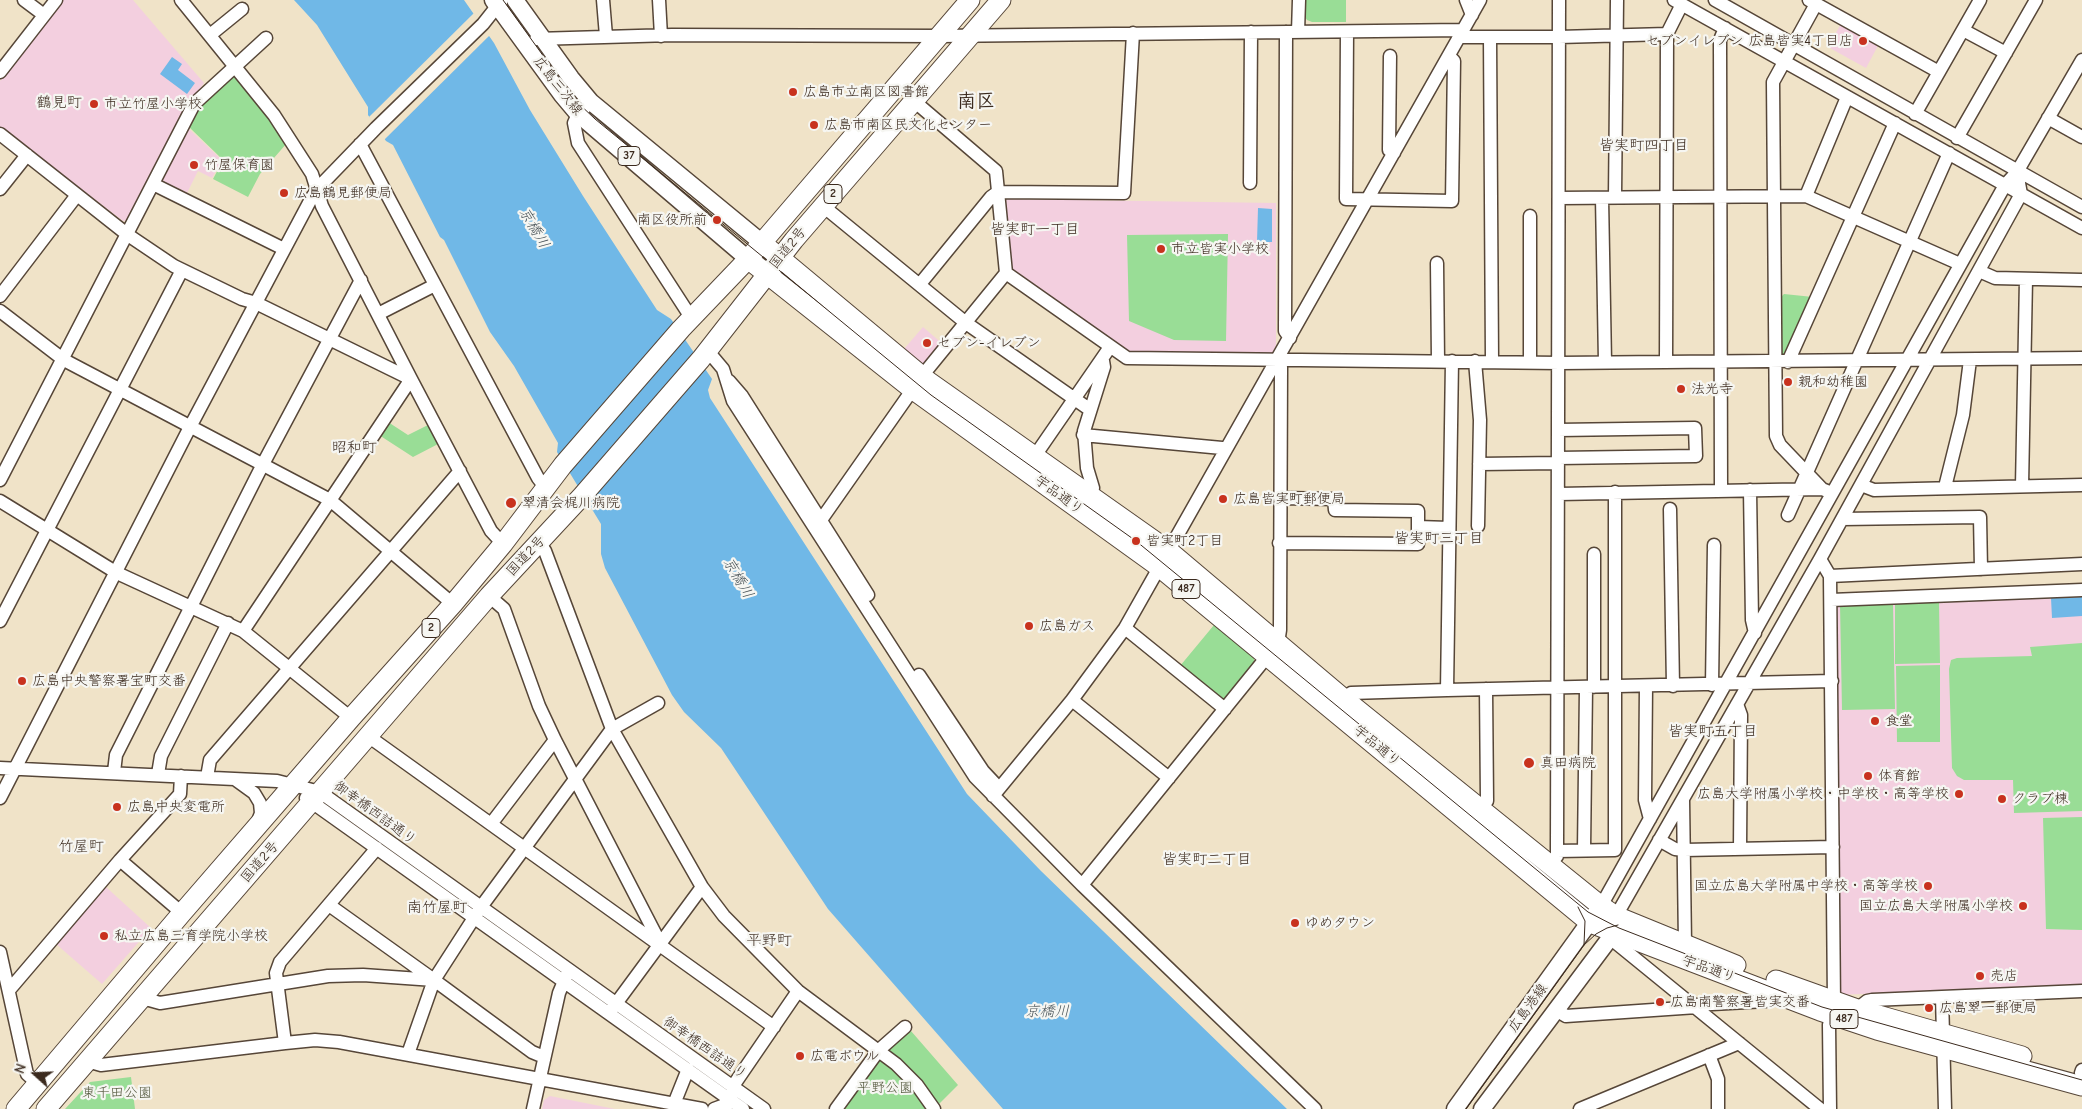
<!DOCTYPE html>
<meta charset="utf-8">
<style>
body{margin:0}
#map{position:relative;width:2082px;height:1109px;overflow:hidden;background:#f0e3c8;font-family:"Comic Neue",sans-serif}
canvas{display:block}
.north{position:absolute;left:10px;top:1049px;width:50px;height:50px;-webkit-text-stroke:4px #f6f6f2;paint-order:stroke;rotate:290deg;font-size:14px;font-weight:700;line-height:20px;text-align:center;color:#3b2a1e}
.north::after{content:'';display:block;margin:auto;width:18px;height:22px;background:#3b2a1e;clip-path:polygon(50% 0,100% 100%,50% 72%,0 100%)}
</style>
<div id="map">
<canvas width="2082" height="1109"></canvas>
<div class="north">N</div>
</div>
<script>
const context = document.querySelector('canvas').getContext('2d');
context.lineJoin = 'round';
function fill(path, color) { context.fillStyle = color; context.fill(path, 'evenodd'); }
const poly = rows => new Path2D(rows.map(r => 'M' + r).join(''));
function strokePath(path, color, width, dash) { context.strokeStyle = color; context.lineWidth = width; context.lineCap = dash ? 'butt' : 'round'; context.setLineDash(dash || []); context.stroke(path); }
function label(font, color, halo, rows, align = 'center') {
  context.font = font + ' "Comic Neue","Klee One",sans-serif'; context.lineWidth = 4.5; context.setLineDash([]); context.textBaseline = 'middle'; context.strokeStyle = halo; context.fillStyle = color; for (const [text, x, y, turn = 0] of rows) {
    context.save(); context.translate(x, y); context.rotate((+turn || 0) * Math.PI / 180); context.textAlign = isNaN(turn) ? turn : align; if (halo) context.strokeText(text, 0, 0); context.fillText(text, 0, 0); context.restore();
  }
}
fill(poly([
 [62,0,133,0,204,83,183,113,128,220,123,221,0,127,0,81],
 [1842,22,1880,42,1866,68,1828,47],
 [188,128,222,160,212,178,198,171,187,193,164,182,162,178],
 [1007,199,1276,203,1276,345,1272,355,1132,353,1013,272,1010,267,1004,204],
 [923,327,944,345,926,367,904,349],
 [2082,593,2082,985,1836,995,1835,603],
 [106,887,151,928,102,984,56,944],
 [550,1096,615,1109,542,1109,544,1100]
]), '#f3cfdf');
fill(poly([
 [1306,0,1346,0,1346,22,1312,22,1307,20,1305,17],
 [235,73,287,143,260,174,248,197,213,179,223,160,189,127,200,105],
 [1228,234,1226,341,1174,340,1129,321,1127,235],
 [1784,294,1813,297,1787,355,1781,356,1778,300],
 [388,422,408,435,430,424,440,443,413,457,379,435],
 [1893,602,1895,709,1842,710,1840,604],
 [1939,602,1940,663,1895,664,1895,604],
 [1214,625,1254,658,1254,665,1227,700,1220,700,1180,666],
 [2082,643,2082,811,2014,813,2013,780,1964,780,1957,776,1952,768,1949,669,1951,660,1957,658,2032,656,2030,647],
 [1940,665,1940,742,1897,742,1896,666],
 [2082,817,2082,930,2046,929,2043,818],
 [911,1031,958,1085,939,1104,918,1077,889,1050],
 [883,1059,899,1072,930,1109,842,1109,878,1060],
 [131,1077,135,1109,65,1109,90,1082]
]), '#99dd96');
fill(poly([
 [294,0,464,0,494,43,530,110,583,196,657,310,671,319,712,379,708,390,710,398,967,794,1041,871,1287,1109,1003,1109,828,909,721,748,684,712,672,695,605,568,601,554,601,524,557,452,558,443,514,366,490,332,444,240,440,237,393,145,386,141,368,115,368,107,317,25],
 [172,57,182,64,178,70,195,83,187,94,160,74],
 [1258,208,1272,209,1272,242,1257,242],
 [2082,597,2082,616,2052,618,2051,598]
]), '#70b8e7');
fill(poly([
 [475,12,491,34,384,140,369,117]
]), '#f0e3c8');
const minor = poly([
 [24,0,44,15],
 [181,0,274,115,312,174,322,206,411,379,491,531,503,544],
 [603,0,606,36],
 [659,0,661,36],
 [1466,0,1472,15],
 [1674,0,2082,228],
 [1715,0,2082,207],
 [1809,0,1939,72],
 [1816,4,1773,82,1776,436,1780,445,1822,489,1832,493],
 [1963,30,2006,53],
 [1286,32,1285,331,1290,338],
 [1298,32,1299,0],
 [1347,32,1346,199,1452,201,1454,61,1449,56],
 [210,35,242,9],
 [1460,37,1559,37,1667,34],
 [1490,37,1492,361],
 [536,39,672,35,939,36,1463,30],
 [1390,56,1389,150,1394,153],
 [0,72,56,0],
 [914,101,996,171,1006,273,1127,358,1560,363,2082,358],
 [584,109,578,114,574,123,578,143,692,319],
 [1915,114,1980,0],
 [2048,118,2082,137],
 [0,134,128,235,174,266,242,299,256,303,411,379,243,631],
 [1957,138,2036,0],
 [360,144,538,478,545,487],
 [1250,183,1251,32],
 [153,184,284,249],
 [0,189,27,155],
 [1806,196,1847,97],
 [1615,197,1617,0],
 [1559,198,1806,196,1960,264],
 [1602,198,1605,362],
 [823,206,966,323,1089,409],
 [1437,263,1438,361],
 [1979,271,1995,278,2082,280],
 [920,284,991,197,998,192,1124,193,1133,33],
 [0,296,77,195],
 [0,311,64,360,330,500,453,604],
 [378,314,435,285],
 [707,350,723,369,733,401,975,777,1082,885,1315,1109],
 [1475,361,1480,420,1478,526],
 [1530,362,1530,216],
 [1666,362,1667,34,1682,4],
 [1788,362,1895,123],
 [729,381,742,396,868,595],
 [1558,430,1695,428,1696,456,1558,458],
 [1083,435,1222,448,1225,451],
 [1030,463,1110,347],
 [1479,464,1558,463],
 [0,480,194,104,266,38],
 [1861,485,1874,490,2082,485],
 [2022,486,2026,279],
 [1945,487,1963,415,1970,360],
 [1721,490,1720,40,1725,28],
 [1750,490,1752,620,1755,633],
 [1559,494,1822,489],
 [1089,495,1093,488,1087,468,1084,431,1104,367,1103,361],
 [0,501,117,573,243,631,351,718],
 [1670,509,1673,686],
 [1788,515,1949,153],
 [1842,519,1980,517,1981,569],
 [821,520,922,376,1006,273],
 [1418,527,1449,528],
 [539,542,545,551,612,729,702,887,724,916,798,991,896,1064,917,1085,934,1109],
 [1279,543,1418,544,1418,511,1335,510,1334,499,1280,498],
 [1820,559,1830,576,1834,1002],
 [1830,576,2082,564],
 [489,596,504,609,539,706,555,740,659,941],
 [1831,600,2082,590],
 [0,621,182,270],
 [1125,628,1225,709],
 [919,675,983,771,998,787],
 [1712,685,1714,545],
 [1646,686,1645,800,1650,819],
 [1594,687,1594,554],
 [1447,690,1452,361],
 [1343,698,1351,693,1447,690,1832,681],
 [1072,700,1169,778],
 [1737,704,1741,715,1740,849],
 [368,736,774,1027],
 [0,768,277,781,320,792,764,1109],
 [114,772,116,755,263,464,361,280],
 [158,774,161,756,228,623],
 [207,777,210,760,460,471],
 [236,780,254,793,260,803,261,813,257,824],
 [993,796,1072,700,1125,628,1480,0],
 [0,798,190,427,311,199,318,188,376,128,483,24,502,0],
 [306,798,743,1109],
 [1683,799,1685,944],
 [1479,809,1487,801,1486,689],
 [491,824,555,740],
 [1659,840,1675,849,1684,850,1833,847],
 [1584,850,1586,688],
 [1557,851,1615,850,1615,492],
 [120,860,182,913],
 [1548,866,1557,856,1559,0],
 [1082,885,1278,643,1280,630,1281,367,1278,360],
 [329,905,434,980],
 [1601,906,2005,185,2017,172,2082,60],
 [1616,916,1820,559,2021,194,2017,172],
 [1610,938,1820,1109],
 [0,952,27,1074,37,1083],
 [10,989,120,860,180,794,181,776],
 [1942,997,1945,1109],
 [142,998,160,1003,328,976,363,975,434,980,532,1052,544,1057],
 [1694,1005,1766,1001,1774,993],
 [612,1009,702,887],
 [1857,1009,1867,1001,1872,1000,2082,991],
 [1556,1010,1566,1016,1697,1007],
 [285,1043,276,973,280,962,377,848],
 [408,1054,434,980,481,907,612,729,658,703],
 [1709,1055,1718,1079,1718,1109],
 [87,1061,101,1065,285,1043,315,1040,339,1042,702,1109],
 [2081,1073,2082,1070],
 [733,1093,733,1086,798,991],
 [674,1104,688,1069],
 [533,1109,559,993,567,974],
 [714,1109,733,1102],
 [836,1109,879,1050,905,1027],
 [1580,1109,1739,1043],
 [1830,1109,1829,1025,1832,1015]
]);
const major = poly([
 [493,0,562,95,578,114,748,259],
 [515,0,571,78,591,102,761,242],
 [1455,1109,1601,906],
 [1482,1109,1610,938,1615,919]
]);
const highway = poly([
 [761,242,928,381,1169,551,1343,698,1601,906,1616,916,1736,965],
 [748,259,912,389,1159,567,1590,923,1820,1011,1877,1030,2082,1086],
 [1776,980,1857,1009,2022,1056],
 [16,1109,182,913,351,718,453,604,503,544,563,465,681,329,748,259,970,0],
 [46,1109,489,596,582,496,701,359,794,240,1001,0]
]);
strokePath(minor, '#564638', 15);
strokePath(major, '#564638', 19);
strokePath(highway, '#564638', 21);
strokePath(minor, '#fff', 12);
strokePath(major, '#fff', 16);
strokePath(highway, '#fff', 19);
strokePath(poly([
 [503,0,575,100,595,119,931,395,1136,541,1588,912,1619,928,1822,1007,2082,1080],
 [1578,907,1585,921,1584,945],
 [1466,1109,1584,945,1596,934,1607,928,1618,925]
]), '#3b2a1e', 1);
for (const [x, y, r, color] of [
 [1863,41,5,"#c8321e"],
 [793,92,5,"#c8321e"],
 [94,104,5,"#c8321e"],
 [814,125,5,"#c8321e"],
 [194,165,5,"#c8321e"],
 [284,193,5,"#c8321e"],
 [717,220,5,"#c8321e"],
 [1161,249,5,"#c8321e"],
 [927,343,5,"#c8321e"],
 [1788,382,5,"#c8321e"],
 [1681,389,5,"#c8321e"],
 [1223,499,5,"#c8321e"],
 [511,503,6,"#c8321e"],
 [1136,541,5,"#c8321e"],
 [1029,626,5,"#c8321e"],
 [22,681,5,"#c8321e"],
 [1875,721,5,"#c8321e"],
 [1529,763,6,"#c8321e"],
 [1868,776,5,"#c8321e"],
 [1959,794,5,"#c8321e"],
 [2002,799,5,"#c8321e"],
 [117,807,5,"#c8321e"],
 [1928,886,5,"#c8321e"],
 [2023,906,5,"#c8321e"],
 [1295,923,5,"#c8321e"],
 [104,936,5,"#c8321e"],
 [1980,976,5,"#c8321e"],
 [1660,1002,5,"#c8321e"],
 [1929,1008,5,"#c8321e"],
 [800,1056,5,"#c8321e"]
]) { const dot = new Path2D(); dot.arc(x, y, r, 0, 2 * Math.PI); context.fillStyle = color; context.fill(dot); strokePath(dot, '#f6f6f2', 2); }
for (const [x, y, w] of [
 [629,156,22],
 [833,194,18],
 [1186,589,28],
 [431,628,18],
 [1844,1019,28]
]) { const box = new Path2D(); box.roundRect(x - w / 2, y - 9.5, w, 19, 4); context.fillStyle = '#f6f6f2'; context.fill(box); strokePath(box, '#3b2a1e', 1); }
label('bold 12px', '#3b2a1e', null, [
 ["37",629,156],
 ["2",833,194],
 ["487",1186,589],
 ["2",431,628],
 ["487",1844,1019]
]);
label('14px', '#3b2a1e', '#f6f6f2', [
 ["セブンイレブン 広島皆実4丁目店",1853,41,"right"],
 ["広島市立南区図書館",803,92],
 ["市立竹屋小学校",104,104],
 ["広島市南区民文化センター",824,125],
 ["竹屋保育園",204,165],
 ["広島鶴見郵便局",294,193],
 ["南区役所前",707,220,"right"],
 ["市立皆実小学校",1171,249],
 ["セブン-イレブン",937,343],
 ["親和幼稚園",1798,382],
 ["法光寺",1691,389],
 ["広島皆実町郵便局",1233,499],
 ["翠清会梶川病院",522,503],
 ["皆実町2丁目",1146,541],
 ["広島ガス",1039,626],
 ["広島中央警察署宝町交番",32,681],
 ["食堂",1885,721],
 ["真田病院",1540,763],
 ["体育館",1878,776],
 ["広島大学附属小学校・中学校・高等学校",1949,794,"right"],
 ["クラブ棟",2012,799],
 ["広島中央変電所",127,807],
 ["国立広島大学附属中学校・高等学校",1918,886,"right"],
 ["国立広島大学附属小学校",2013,906,"right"],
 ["ゆめタウン",1305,923],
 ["私立広島三育学院小学校",114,936],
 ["売店",1990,976],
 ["広島南警察署皆実交番",1670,1002],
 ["広島翠一郵便局",1939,1008],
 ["広電ボウル",810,1056]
], 'left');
label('14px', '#3b2a1e', '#f6f6f2', [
 ["広島三次線",558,86,52],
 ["国道2号",788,248,-51],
 ["宇品通り",1059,495,36],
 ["国道2号",526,556,-47],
 ["宇品通り",1377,746,40],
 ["御幸橋西詰通り",375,813,36],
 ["国道2号",260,862,-49],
 ["宇品通り",1709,969,20],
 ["広島港線",1528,1008,-54],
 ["御幸橋西詰通り",705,1048,35]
]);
label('14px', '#52573c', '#f6f6f2', [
 ["平野公園",885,1088],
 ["東千田公園",117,1093]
]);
label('15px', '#3b2a1e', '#f6f6f2', [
 ["鶴見町",59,103],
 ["皆実町四丁目",1644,146],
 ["皆実町一丁目",1035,230],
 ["昭和町",354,448],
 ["皆実町三丁目",1439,539],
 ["皆実町五丁目",1713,732],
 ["竹屋町",81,847],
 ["皆実町二丁目",1207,860],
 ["南竹屋町",437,908],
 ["平野町",769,941]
]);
label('italic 15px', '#4b555a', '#f6f6f2', [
 ["京橋川",534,228,60],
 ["京橋川",738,578,60],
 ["京橋川",1047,1012]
]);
label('bold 19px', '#3b2a1e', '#f6f6f2', [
 ["南区",976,102]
]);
</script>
